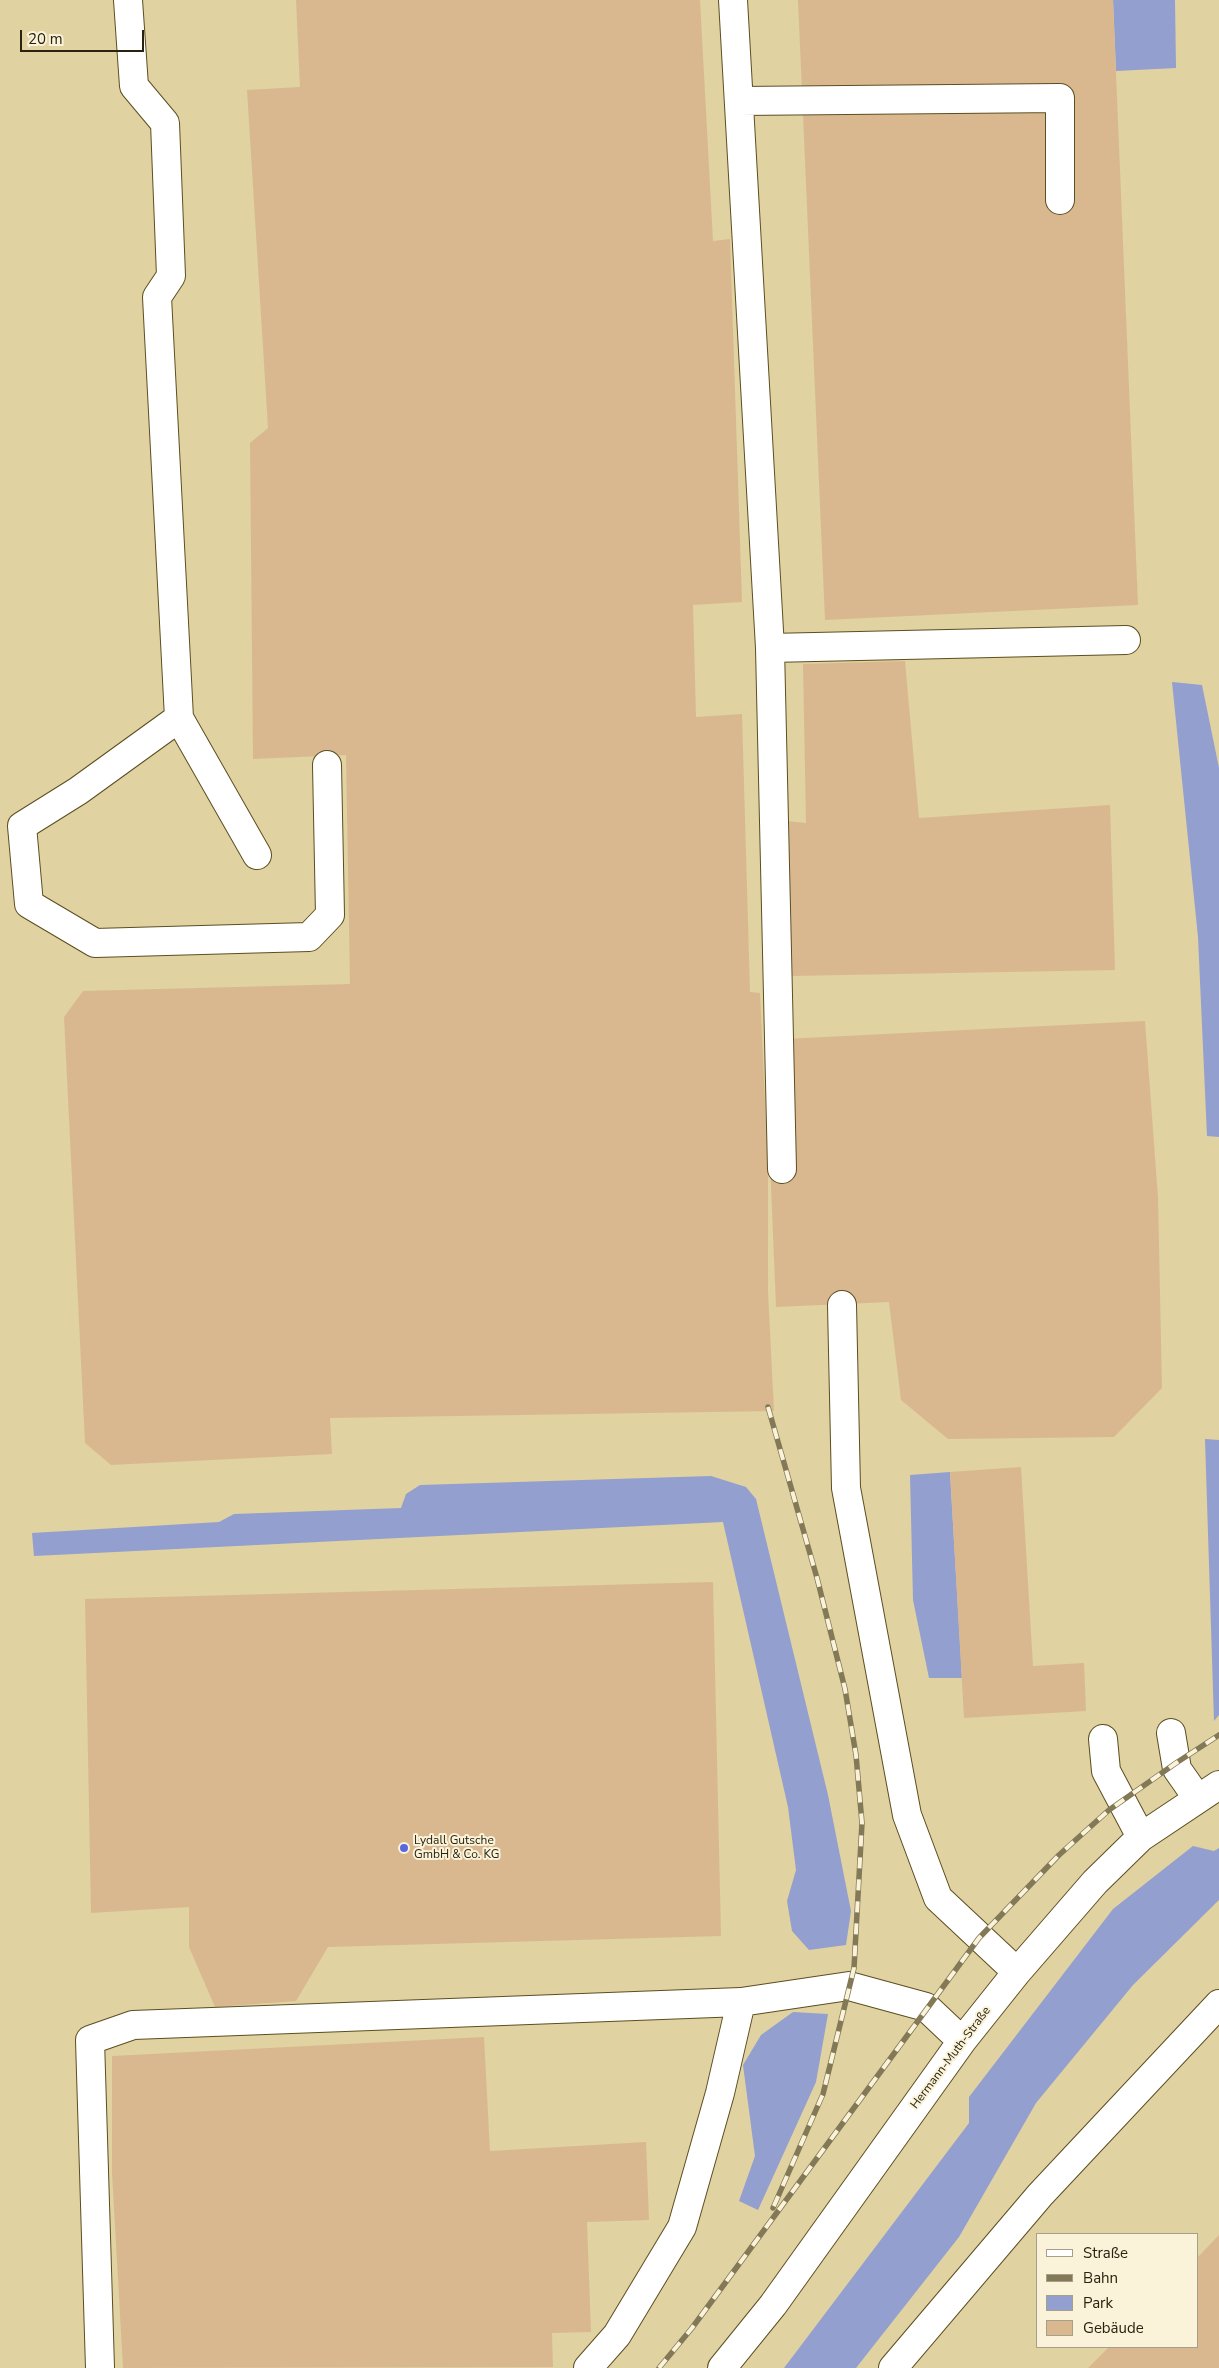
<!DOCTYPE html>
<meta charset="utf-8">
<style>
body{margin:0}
#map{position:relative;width:1219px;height:2368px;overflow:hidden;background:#e0d2a1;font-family:"Nunito Sans",sans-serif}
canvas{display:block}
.legend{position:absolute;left:1036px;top:2233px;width:162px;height:115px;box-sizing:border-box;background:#faf3da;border:1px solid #a69f89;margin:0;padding:6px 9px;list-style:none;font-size:15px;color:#28220f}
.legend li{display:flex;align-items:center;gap:10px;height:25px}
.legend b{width:25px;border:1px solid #a69f89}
.scale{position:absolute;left:20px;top:30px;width:124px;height:22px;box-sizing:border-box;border:2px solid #28220f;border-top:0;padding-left:6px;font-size:15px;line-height:18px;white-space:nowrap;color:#28220f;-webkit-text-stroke:4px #faf3da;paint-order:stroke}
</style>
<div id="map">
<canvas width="1219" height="2368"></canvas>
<ul class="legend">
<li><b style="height:6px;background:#fff"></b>Straße</li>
<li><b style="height:6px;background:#837957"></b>Bahn</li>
<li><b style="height:14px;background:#939fcf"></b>Park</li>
<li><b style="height:14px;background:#d9b890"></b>Gebäude</li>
</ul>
<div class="scale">20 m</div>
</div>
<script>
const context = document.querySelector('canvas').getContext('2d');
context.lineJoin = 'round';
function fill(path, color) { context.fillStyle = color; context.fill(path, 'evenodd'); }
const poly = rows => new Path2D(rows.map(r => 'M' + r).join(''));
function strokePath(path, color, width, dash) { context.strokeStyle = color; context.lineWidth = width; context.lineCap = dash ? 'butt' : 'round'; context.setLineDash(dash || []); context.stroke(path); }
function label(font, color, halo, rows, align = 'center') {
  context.font = font + ' "Nunito Sans",sans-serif'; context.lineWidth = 4; context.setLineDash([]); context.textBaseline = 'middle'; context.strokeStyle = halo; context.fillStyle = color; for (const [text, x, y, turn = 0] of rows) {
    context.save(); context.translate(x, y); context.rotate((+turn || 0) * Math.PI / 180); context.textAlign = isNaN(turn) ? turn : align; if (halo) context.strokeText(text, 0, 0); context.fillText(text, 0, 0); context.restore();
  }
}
fill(poly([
 [1113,0,1175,0,1176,68,1116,71],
 [1172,682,1202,685,1219,768,1219,1137,1207,1136,1198,937],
 [1205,1439,1219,1440,1219,1715,1214,1721],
 [950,1472,962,1678,929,1678,913,1600,910,1475],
 [711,1476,746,1487,756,1499,828,1795,851,1911,846,1945,809,1950,792,1931,787,1901,796,1870,788,1807,723,1522,34,1556,32,1533,219,1522,234,1514,401,1508,406,1494,420,1485],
 [1193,1846,1214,1851,1219,1848,1219,1900,1133,1985,1036,2103,959,2237,856,2368,784,2368,969,2123,969,2097,1113,1909],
 [793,2012,828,2014,816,2082,758,2210,739,2201,755,2156,743,2065,761,2035]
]), '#939fcf');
fill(poly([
 [296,0,700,0,713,241,730,239,742,602,693,605,696,717,742,714,750,992,760,993,768,1167,768,1292,774,1411,330,1418,332,1454,111,1465,85,1443,64,1017,83,991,350,984,346,755,253,759,250,443,268,428,247,90,300,87],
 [798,0,1113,0,1138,605,825,620],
 [905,661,919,818,1110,805,1115,970,791,976,786,821,806,823,803,664],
 [1145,1021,1158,1198,1162,1388,1114,1437,948,1439,901,1400,889,1302,776,1307,765,1040],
 [1021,1467,1033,1666,1084,1663,1086,1711,964,1718,950,1472],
 [713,1582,721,1936,328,1947,296,2001,215,2007,189,1947,189,1907,91,1913,85,1599],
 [484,2037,490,2151,646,2142,649,2220,587,2222,591,2332,552,2333,553,2367,123,2368,112,2173,112,2056],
 [1219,2235,1219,2368,1088,2368,1109,2347,1198,2347,1198,2257]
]), '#d9b890');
const minor = poly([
 [128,0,134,86,165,123,171,276,157,297,179,718,257,855],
 [733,0,770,648,782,1169],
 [740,101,1060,98,1060,200],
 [770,648,1126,640],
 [179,718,78,791,22,826,29,904,95,943,309,937,330,915,327,765],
 [842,1305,846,1488,907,1815,938,1898,1017,1972],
 [1171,1733,1177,1769,1198,1799],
 [1103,1739,1106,1771,1141,1837],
 [100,2368,90,2040,133,2025,741,2002,849,1986,926,2007,962,2041],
 [588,2368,617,2335,682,2227,720,2093,741,2002],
 [722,2368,773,2305,962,2041,1017,1972,1095,1882,1141,1837,1219,1785],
 [893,2368,1040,2195,1219,2004]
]);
strokePath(minor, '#5c4e21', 30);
strokePath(minor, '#fff', 28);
const rail = poly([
 [768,1407,817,1578,845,1689,856,1755,862,1823,854,1968,823,2094,773,2208],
 [659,2368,692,2328,979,1938,1059,1855,1109,1810,1176,1763,1219,1735]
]);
strokePath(rail, '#837957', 5.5);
strokePath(rail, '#faf3da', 4, [11]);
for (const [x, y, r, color] of [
 [404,1848,5,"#5768df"]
]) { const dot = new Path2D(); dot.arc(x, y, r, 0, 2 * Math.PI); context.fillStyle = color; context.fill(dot); strokePath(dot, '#faf3da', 2); }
label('12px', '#28220f', '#faf3da', [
 ["Lydall Gutsche",414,1841],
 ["GmbH & Co. KG",414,1855]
], 'left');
label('12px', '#28220f', '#faf3da', [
 ["Hermann-Muth-Straße",951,2058,-53]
]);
</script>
